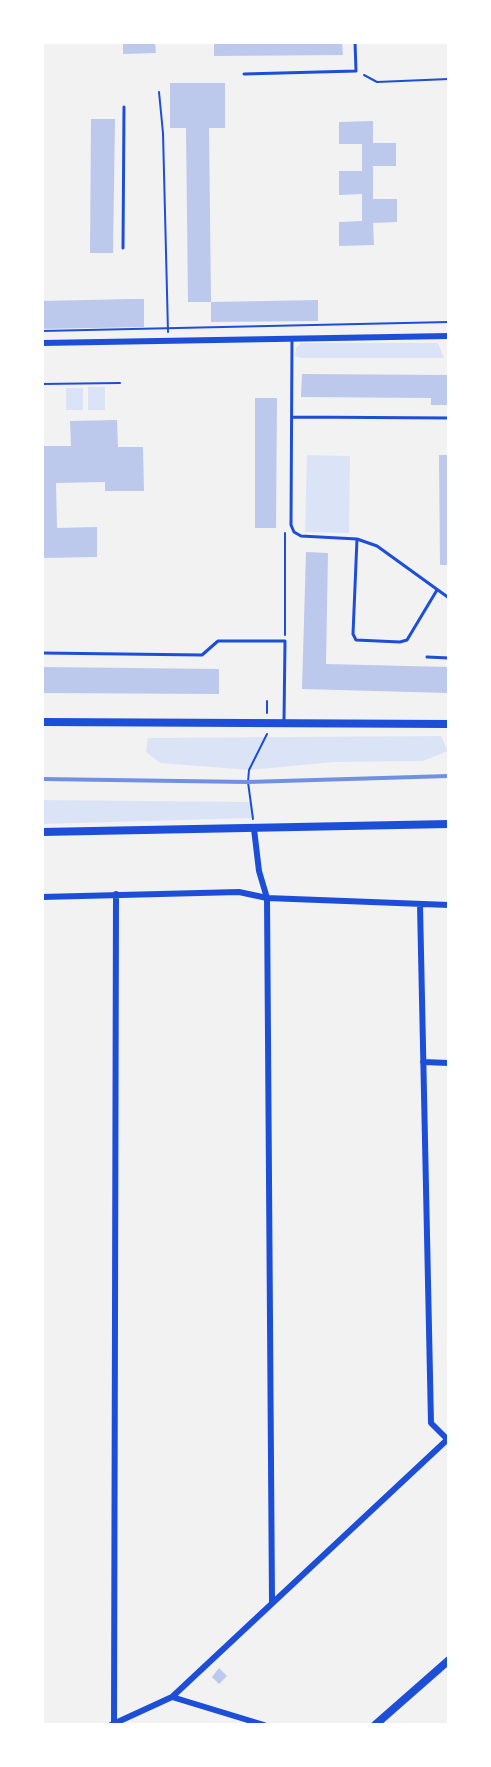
<!DOCTYPE html>
<style>
body{margin:0}
#map{position:relative;width:491px;height:1767px;overflow:hidden;background:#f2f2f2;font-family:"IBM Plex Sans",sans-serif}
canvas{display:block}
.frame{position:absolute;inset:0;border:44px solid #fff;pointer-events:none}
</style>
<div id="map">
<canvas width="491" height="1767"></canvas>
<div class="frame"></div>
</div>
<script>
const context = document.querySelector('canvas').getContext('2d');
context.lineJoin = 'round';
function fill(path, color) { context.fillStyle = color; context.fill(path, 'evenodd'); }
const poly = rows => new Path2D(rows.map(r => 'M' + r).join(''));
function strokePath(path, color, width, dash) { context.strokeStyle = color; context.lineWidth = width; context.lineCap = dash ? 'butt' : 'round'; context.setLineDash(dash || []); context.stroke(path); }
fill(poly([
 [301,343,438,343,444,358,301,358,295,356,296,348],
 [88,387,105,387,105,410,88,410],
 [66,388,83,388,83,410,66,410],
 [307,455,350,456,349,533,305,532],
 [441,736,448,751,423,761,334,762,249,770,160,763,146,752,148,738],
 [42,800,250,802,252,818,42,824]
]), '#dbe4f7');
fill(poly([
 [123,42,155,42,156,53,123,54],
 [214,42,342,42,343,55,214,56],
 [170,83,225,83,225,128,209,128,211,302,188,302,186,128,170,128],
 [91,119,115,119,113,253,90,253],
 [373,121,373,143,396,143,396,166,373,166,373,199,397,199,397,222,373,223,374,245,339,246,339,222,362,221,362,194,339,195,339,171,362,171,362,144,339,144,339,122],
 [131,299,144,299,144,327,42,329,42,301],
 [318,300,318,321,211,322,211,302],
 [302,374,449,375,449,405,431,405,431,398,301,397],
 [255,398,277,398,276,528,255,528],
 [117,420,118,447,143,447,144,491,105,491,105,482,56,483,57,528,97,527,97,557,42,558,42,446,71,446,70,421],
 [439,455,449,455,449,565,440,565],
 [306,552,328,553,326,664,449,667,449,693,302,689],
 [42,667,219,669,219,694,42,693],
 [219,1668,227,1676,219,1684,212,1677]
]), '#bdc9ec');
strokePath(poly([
 [364,75,377,82,449,79],
 [159,92,163,133,168,332],
 [42,331,449,322],
 [42,384,120,383],
 [285,635,285,533],
 [267,701,267,713],
 [253,819,248,782,249,770,267,734]
]), '#1d4ed8', 2);
strokePath(poly([
 [244,74,356,71,355,42],
 [123,248,124,107],
 [292,339,291,525,294,532,301,536,357,539,377,546,449,598],
 [292,417,449,418],
 [357,539,353,634,356,640,400,642,407,640,437,590],
 [42,653,202,655,218,641,285,641,284,721],
 [427,657,449,658]
]), '#1d4ed8', 3);
strokePath(poly([
 [42,343,449,336],
 [254,829,259,871,267,898,272,1602],
 [42,897,239,892,267,898,449,905],
 [420,905,431,1423,447,1439],
 [423,1062,449,1063],
 [172,1697,264,1725],
 [114,1724,116,894],
 [111,1725,172,1697,449,1438]
]), '#1d4ed8', 6);
strokePath(poly([
 [42,722,449,724],
 [42,832,449,824],
 [375,1725,449,1660]
]), '#1d4ed8', 8);
strokePath(poly([
 [42,779,248,782,449,776]
]), '#7290e2', 4);
</script>
